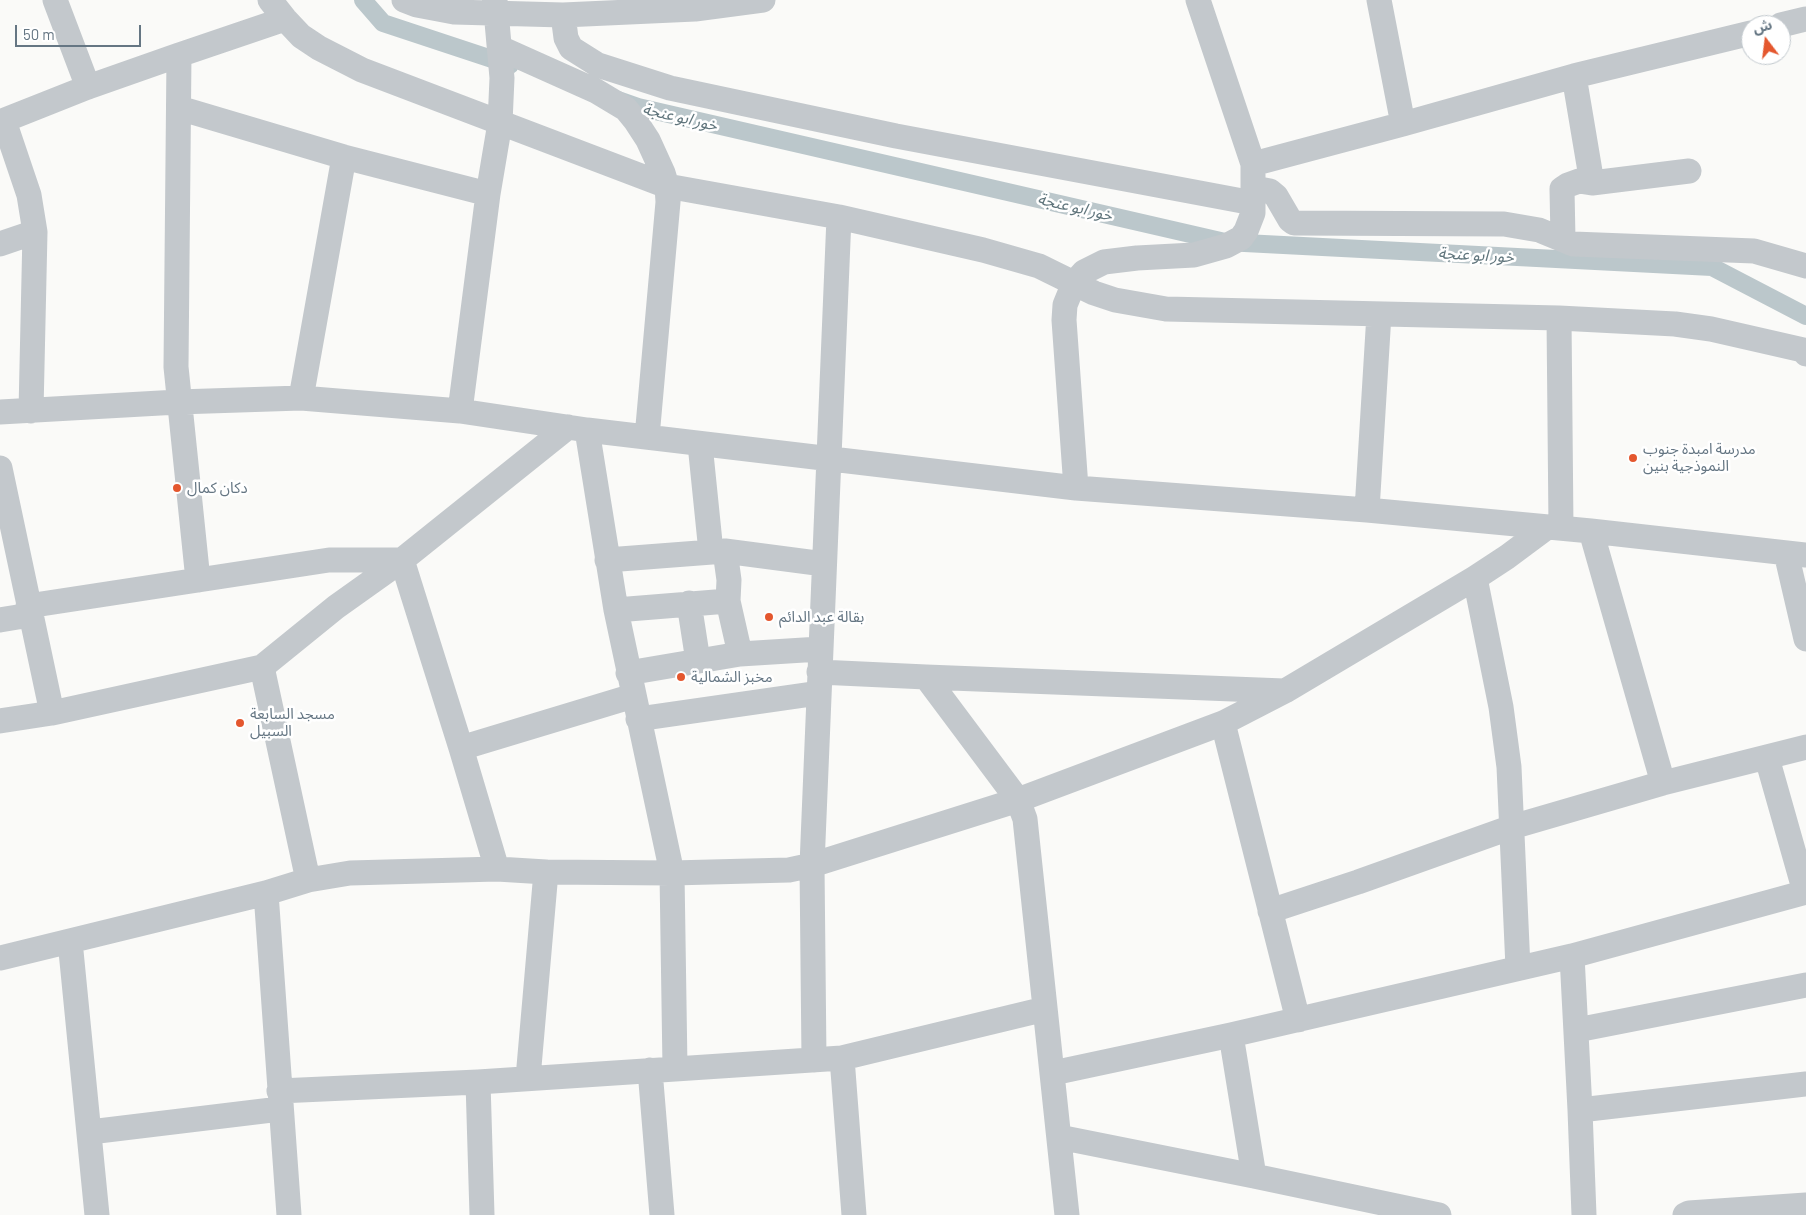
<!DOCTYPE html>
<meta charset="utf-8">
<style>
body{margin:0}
#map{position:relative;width:1806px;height:1215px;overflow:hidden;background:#fafaf8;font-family:Barlow,"Noto Sans Arabic",sans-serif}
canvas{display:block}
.north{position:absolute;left:1741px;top:15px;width:50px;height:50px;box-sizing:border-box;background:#fff;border:1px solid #c1c8cd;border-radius:50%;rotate:345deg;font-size:14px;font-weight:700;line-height:20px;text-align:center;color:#657683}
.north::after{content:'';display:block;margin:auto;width:18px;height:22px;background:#e4572e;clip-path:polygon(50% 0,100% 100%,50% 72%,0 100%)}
.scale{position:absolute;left:15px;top:25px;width:126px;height:22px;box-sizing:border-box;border:2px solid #657683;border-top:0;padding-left:6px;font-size:15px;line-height:18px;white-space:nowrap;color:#657683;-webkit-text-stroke:4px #fff;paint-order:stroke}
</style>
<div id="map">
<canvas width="1806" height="1215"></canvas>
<div class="north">ش</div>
<div class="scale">50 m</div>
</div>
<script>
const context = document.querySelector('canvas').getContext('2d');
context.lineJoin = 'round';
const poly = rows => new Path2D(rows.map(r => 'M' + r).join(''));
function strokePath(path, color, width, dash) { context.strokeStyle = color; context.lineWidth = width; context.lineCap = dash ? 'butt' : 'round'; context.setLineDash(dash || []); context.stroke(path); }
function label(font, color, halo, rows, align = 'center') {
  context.font = font + ' Barlow,"Noto Sans Arabic",sans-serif'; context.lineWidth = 5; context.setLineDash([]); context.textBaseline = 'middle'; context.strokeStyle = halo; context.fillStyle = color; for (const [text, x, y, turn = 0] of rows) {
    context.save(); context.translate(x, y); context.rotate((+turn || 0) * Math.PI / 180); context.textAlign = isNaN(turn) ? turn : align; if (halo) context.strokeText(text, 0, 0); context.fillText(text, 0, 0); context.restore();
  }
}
strokePath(poly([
 [363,0,383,23,510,65],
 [618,100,638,107,1225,242,1712,267,1806,316]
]), '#bbc7cb', 18);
strokePath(poly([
 [55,0,88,87],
 [270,0,285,19,301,36,319,48,362,70,667,186,839,217,983,250,1039,266,1094,293,1115,300,1166,309,1559,318,1675,324,1711,329,1803,350,1806,354],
 [404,0,417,5,454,12,563,15,695,9,763,0],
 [1379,0,1403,124],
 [563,15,566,38,571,48,598,65,670,88,896,136,1253,203],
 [1781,25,1806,19],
 [500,48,596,91,626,109,635,120,648,140,663,173,667,186,668,202,647,437],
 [179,55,285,19],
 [1574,76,1592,183],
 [179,108,344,157,488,194],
 [4,121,29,195,35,232,31,411],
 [0,122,88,87,179,55,176,367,198,580],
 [1253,164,1403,124,1574,76,1751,33],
 [1254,188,1270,191,1276,196,1290,220,1294,223,1504,224,1539,230,1573,244,1754,251,1806,266],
 [1563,239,1562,189,1568,185,1579,181,1592,183,1689,171],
 [0,244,35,232],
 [1559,318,1561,528],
 [301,398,344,157],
 [460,411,488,194,500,123,502,78,495,0],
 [0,412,178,402,301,398,460,411,587,430,1076,488,1367,510,1591,531,1806,555],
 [587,430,616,610,672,873,675,1068],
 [700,444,711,552],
 [0,468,52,713],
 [1076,488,1064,320,1065,305,1074,283,1084,272,1104,262,1137,258,1194,255,1226,246,1241,238,1246,231,1253,213,1253,164,1198,0],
 [1367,510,1379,314],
 [1591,531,1663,783],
 [725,551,729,580,728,601,740,654],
 [1786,553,1806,639],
 [607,560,725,551,824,564],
 [1475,578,1501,707,1509,767,1518,968],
 [689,603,698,661],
 [28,606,329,560,402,560,461,748,497,869],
 [616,610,728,601],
 [0,620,30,615],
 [262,667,308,880],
 [819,672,926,677,1284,691],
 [628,673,740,654,820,649],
 [926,677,1018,800,1025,819,1067,1215],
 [638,719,819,693],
 [0,721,52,713,262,667,336,607,402,560,568,427],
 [1223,723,1298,1020],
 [461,748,633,696],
 [1767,758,1805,892],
 [266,893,289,1215],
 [1270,911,1358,882,1512,827,1663,783,1806,747],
 [70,941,97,1215],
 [1572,956,1580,1110,1584,1215],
 [0,958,266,893,308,880,350,873,497,869,546,872,672,873,789,870,812,865,1018,800,1223,723,1285,691,1475,578,1507,557,1546,528],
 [1577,1030,1806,985],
 [1231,1035,1254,1176],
 [842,1058,854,1215],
 [814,1060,812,865,839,217],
 [650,1070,662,1215],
 [1053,1073,1231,1035,1572,956,1806,892],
 [528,1078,546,872],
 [478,1082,482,1215],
 [279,1091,478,1082,842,1058,1045,1009],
 [1580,1110,1806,1084],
 [90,1132,280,1109],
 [1059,1137,1254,1176,1439,1215],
 [1685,1215,1689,1213,1806,1205]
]), '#c3c8cc', 25);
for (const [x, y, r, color] of [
 [1633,458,5,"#e4572e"],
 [177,488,5,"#e4572e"],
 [769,617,5,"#e4572e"],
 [681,677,5,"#e4572e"],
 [240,723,5,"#e4572e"]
]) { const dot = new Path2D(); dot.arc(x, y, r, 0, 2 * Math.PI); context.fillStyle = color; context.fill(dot); strokePath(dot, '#fff', 2); }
label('15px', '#657683', '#fff', [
 ["مدرسة امبدة جنوب",1643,449],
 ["النموذجية بنين",1643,466],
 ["دكان كمال",187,488],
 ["بقالة عبد الدائم",779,617],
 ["مخبز الشمالية",691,677],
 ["مسجد السابعة",250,714],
 ["السبيل",250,731]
], 'left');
label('italic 16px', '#60757c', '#fff', [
 ["خور ابو عنجة",680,117,13],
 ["خور ابو عنجة",1075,207,13],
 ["خور ابو عنجة",1476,255,3]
]);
</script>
